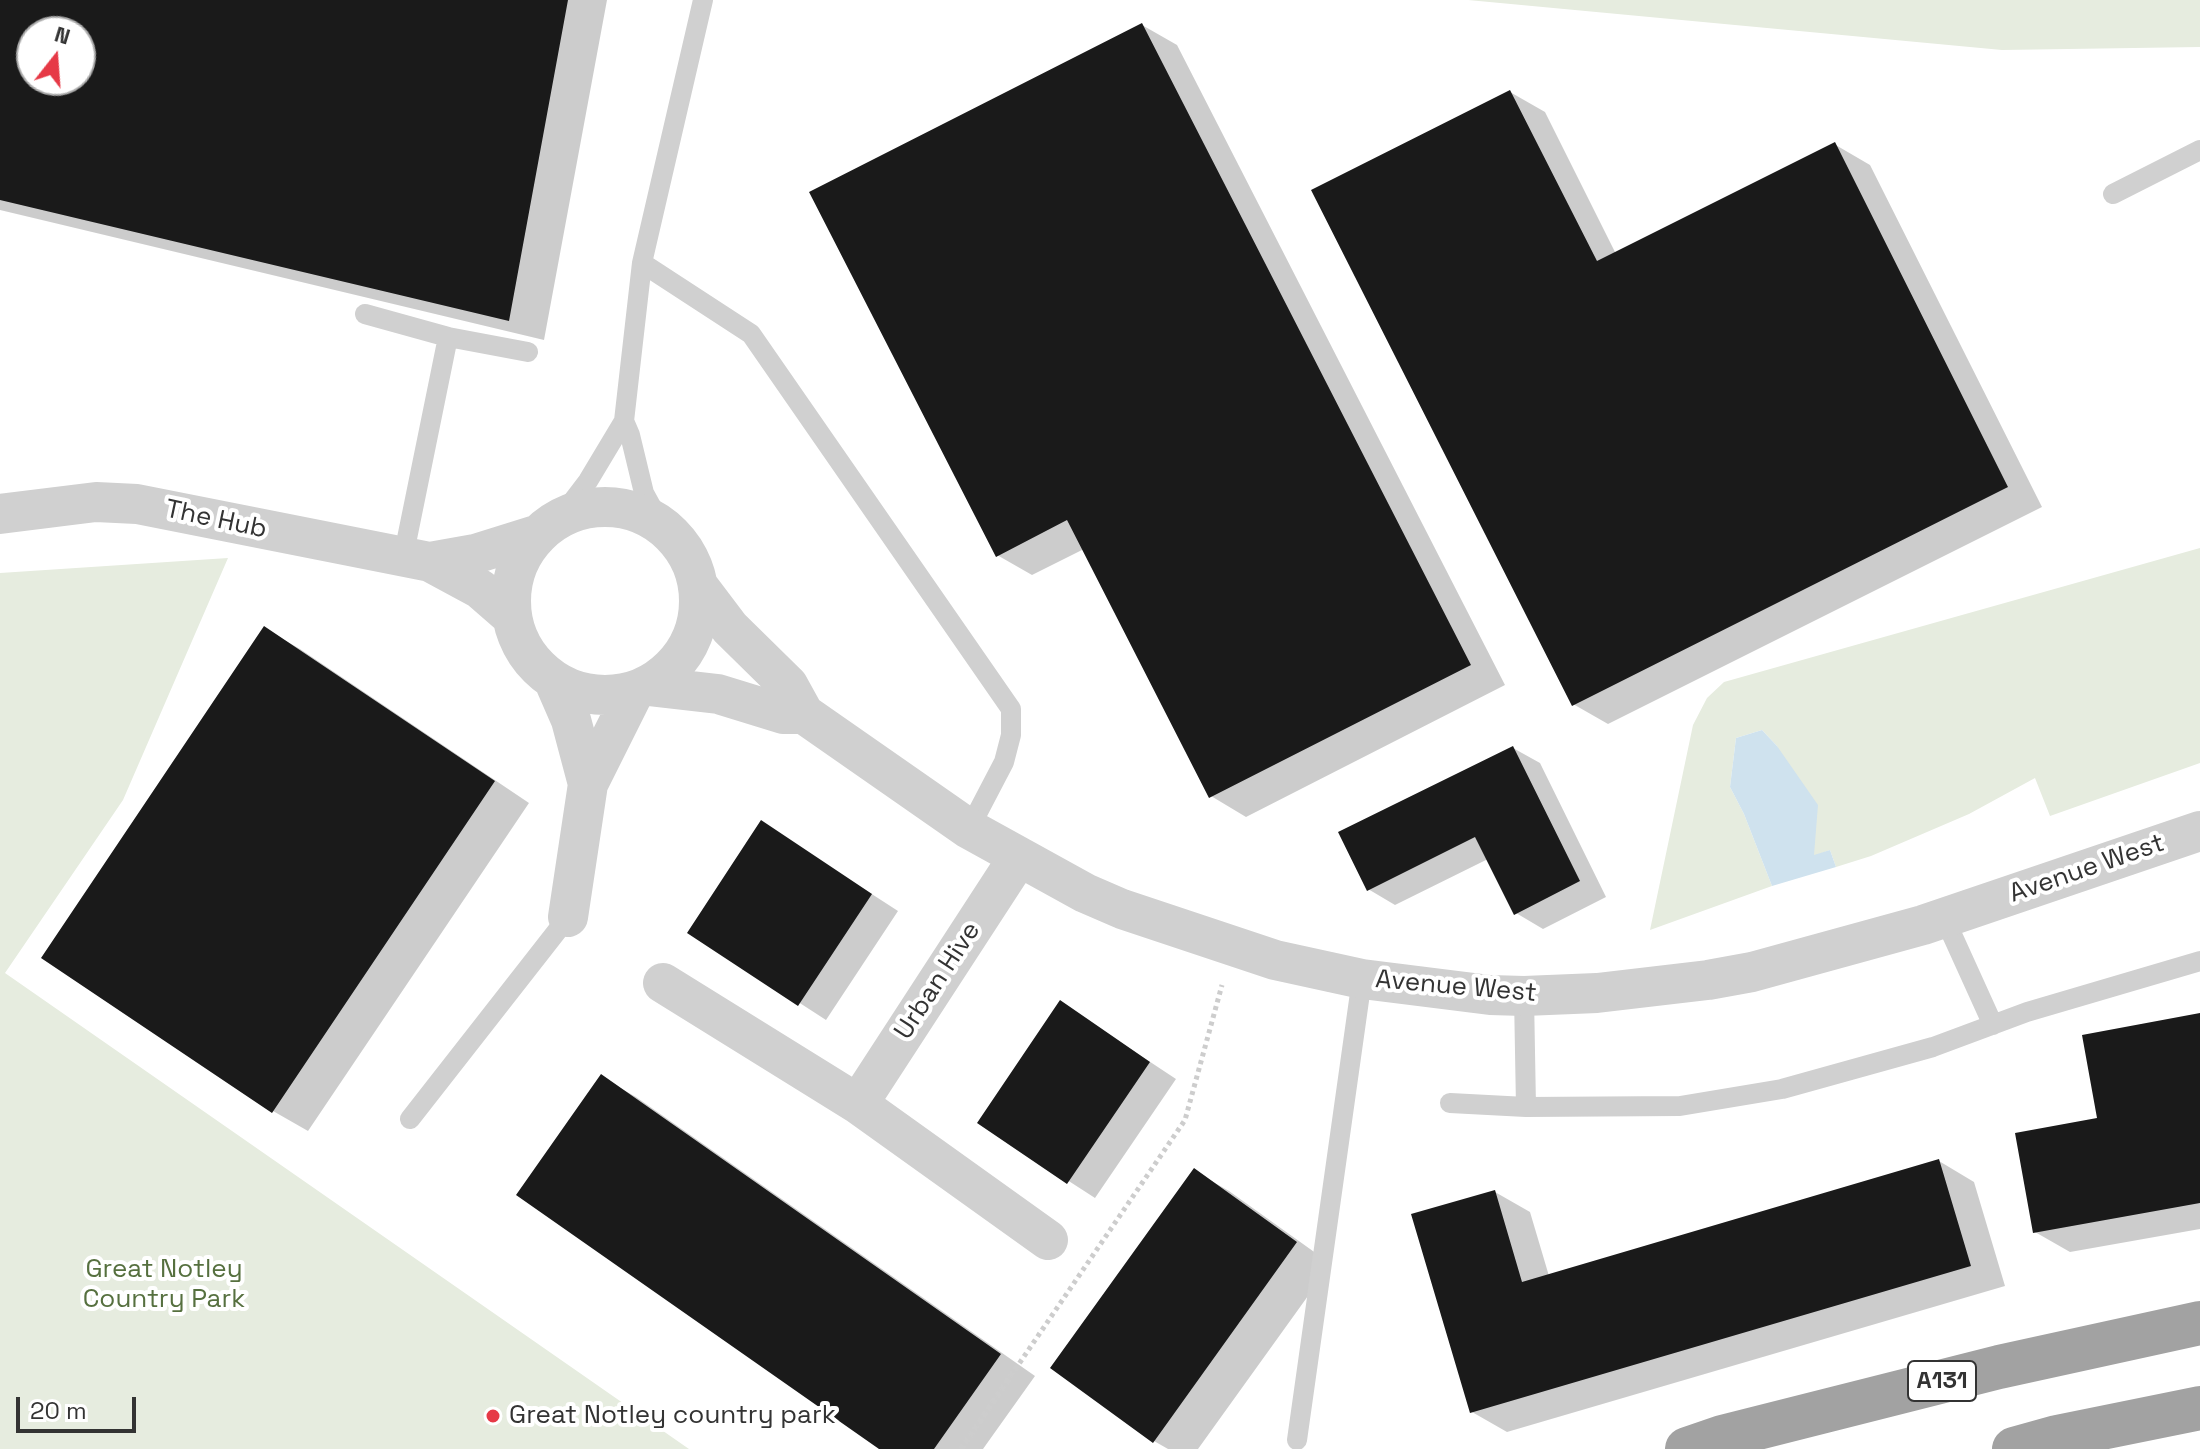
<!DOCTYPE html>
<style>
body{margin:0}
#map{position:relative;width:2200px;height:1449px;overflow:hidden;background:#fff;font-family:"Space Grotesk",sans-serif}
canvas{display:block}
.north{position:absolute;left:16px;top:16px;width:80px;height:80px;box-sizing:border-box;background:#fff;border:2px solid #adadad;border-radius:50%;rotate:17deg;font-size:22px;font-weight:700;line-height:32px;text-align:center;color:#333}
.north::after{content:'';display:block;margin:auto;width:28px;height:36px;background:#e63946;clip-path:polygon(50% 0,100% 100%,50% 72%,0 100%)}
.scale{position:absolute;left:16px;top:1397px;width:120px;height:36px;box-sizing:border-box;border:4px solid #333;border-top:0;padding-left:10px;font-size:24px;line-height:28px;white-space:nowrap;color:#333;-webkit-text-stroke:6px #fff;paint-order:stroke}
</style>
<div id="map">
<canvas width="2200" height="1449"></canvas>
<div class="north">N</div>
<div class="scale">20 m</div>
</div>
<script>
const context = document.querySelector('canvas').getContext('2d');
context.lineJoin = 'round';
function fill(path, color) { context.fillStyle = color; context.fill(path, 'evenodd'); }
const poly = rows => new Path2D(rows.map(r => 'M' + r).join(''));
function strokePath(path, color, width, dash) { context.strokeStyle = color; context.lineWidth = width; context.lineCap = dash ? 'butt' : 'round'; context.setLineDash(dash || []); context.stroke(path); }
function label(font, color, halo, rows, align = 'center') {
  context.font = font + ' "Space Grotesk",sans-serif'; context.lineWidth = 8; context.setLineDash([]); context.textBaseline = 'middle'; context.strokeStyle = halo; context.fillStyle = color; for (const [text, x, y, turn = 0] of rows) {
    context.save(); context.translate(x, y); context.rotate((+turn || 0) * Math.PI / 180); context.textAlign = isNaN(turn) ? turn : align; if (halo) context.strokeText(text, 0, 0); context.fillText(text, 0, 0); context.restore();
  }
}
fill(poly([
 [1468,0,2200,0,2200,47,2002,50],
 [2200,548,2200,763,2050,816,2035,778,1969,814,1871,856,1836,867,1830,850,1814,856,1777,746,1762,730,1736,738,1730,787,1744,814,1772,886,1650,930,1693,725,1707,698,1724,682],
 [228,558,123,800,5,973,689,1449,0,1449,0,573]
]), '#e6ecdf');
fill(poly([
 [1762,730,1777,746,1818,805,1814,855,1830,850,1836,867,1772,886,1744,814,1730,787,1736,738]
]), '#cfe2ee');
fill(poly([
 [0,0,607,0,544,340,0,210],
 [32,32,80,32,80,80,32,80],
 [1142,25,1177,45,1505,685,1246,817,1211,796,1084,549,1032,575,997,555],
 [1510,92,1545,112,1616,254,1834,144,1870,165,2042,507,1608,724,1573,704],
 [265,629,300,649,529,803,308,1131,273,1111],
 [1513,748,1540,763,1606,897,1543,929,1516,913,1488,859,1395,905,1368,889],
 [762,823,898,911,826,1020,690,932],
 [1061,1003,1176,1079,1095,1198,979,1123],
 [2200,1015,2200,1229,2070,1252,2035,1232,2099,1120],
 [601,1077,636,1097,1035,1376,983,1449,883,1449],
 [1939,1161,1974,1182,2005,1286,1507,1432,1472,1412,1495,1192,1530,1212,1549,1276],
 [1194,1171,1229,1191,1331,1264,1198,1449,1168,1449,1154,1441]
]), '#0003');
fill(poly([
 [0,0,568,0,509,321,0,200],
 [32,32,80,32,80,80,32,80],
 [1142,23,1471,665,1209,798,1067,520,996,557,809,192],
 [1510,90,1597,261,1835,142,2008,487,1572,706,1311,190],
 [264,626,495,781,272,1113,41,958],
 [1513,746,1580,881,1514,915,1475,837,1367,891,1338,832],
 [761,820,872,894,798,1006,687,933],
 [1060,1000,1150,1062,1067,1184,977,1123],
 [2200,1013,2200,1203,2033,1233,2015,1133,2097,1118,2082,1035],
 [601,1074,1001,1354,934,1449,879,1449,516,1195],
 [1939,1159,1971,1266,1470,1413,1411,1214,1495,1190,1522,1282],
 [1194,1168,1297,1242,1153,1443,1050,1368]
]), '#1a1a1a');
strokePath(poly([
 [961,1449,1185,1120,1222,985]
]), '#cdcdcd', 5, [4, 4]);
strokePath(poly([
 [2113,194,2200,150],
 [642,263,751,334,1011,709,1011,735,1004,762,969,829],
 [365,314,448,337],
 [624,421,630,435,644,493,662,526],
 [559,519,588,481,624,421,642,263,703,0],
 [403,558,448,337,528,352],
 [1944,917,1993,1025],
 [1524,996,1526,1107,1680,1106,1782,1089,1933,1047,2027,1012,2200,961],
 [1450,1103,1526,1107],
 [410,1119,568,917],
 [1297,1440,1362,979]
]), '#d0d0d0', 20);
strokePath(poly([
 '511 601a94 94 0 1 1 188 0a94 94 0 1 1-188 0Z',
 [0,514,96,502,137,504,430,562,480,589,511,616],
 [430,562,475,554,539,534],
 [699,587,730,628,788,685,804,714,969,829,1085,893,1122,909,1275,960,1362,979,1490,995,1524,996,1597,993,1708,980,1752,972,1923,925,2200,831],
 [554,681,571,720,588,784],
 [648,686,718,694,783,714,804,714],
 [568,917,588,784,634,692],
 [663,983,858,1104,1048,1240],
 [858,1104,1018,858]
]), '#d0d0d0', 40);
strokePath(poly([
 [1687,1449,1722,1437,1999,1367,2200,1323],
 [2014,1449,2057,1437,2200,1408]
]), '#a2a2a2', 44);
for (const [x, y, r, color] of [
 [493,1416,8,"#e63946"]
]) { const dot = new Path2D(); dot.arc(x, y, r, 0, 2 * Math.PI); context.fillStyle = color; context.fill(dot); strokePath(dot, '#fff', 3); }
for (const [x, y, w] of [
 [1942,1381,68]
]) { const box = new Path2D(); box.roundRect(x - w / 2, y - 20, w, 40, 6); context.fillStyle = '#fff'; context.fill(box); strokePath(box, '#333', 2); }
label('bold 24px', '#333', null, [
 ["A131",1942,1381]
]);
label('26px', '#333', '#fff', [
 ["The Hub",216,520,12],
 ["Avenue West",2087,869,-19],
 ["Urban Hive",938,981,-57],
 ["Avenue West",1456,987,5]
]);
label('26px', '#56703f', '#fff', [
 ["Great Notley",164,1270],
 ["Country Park",164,1300]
]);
label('26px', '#333', '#fff', [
 ["Great Notley country park",509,1416]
], 'left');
</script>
